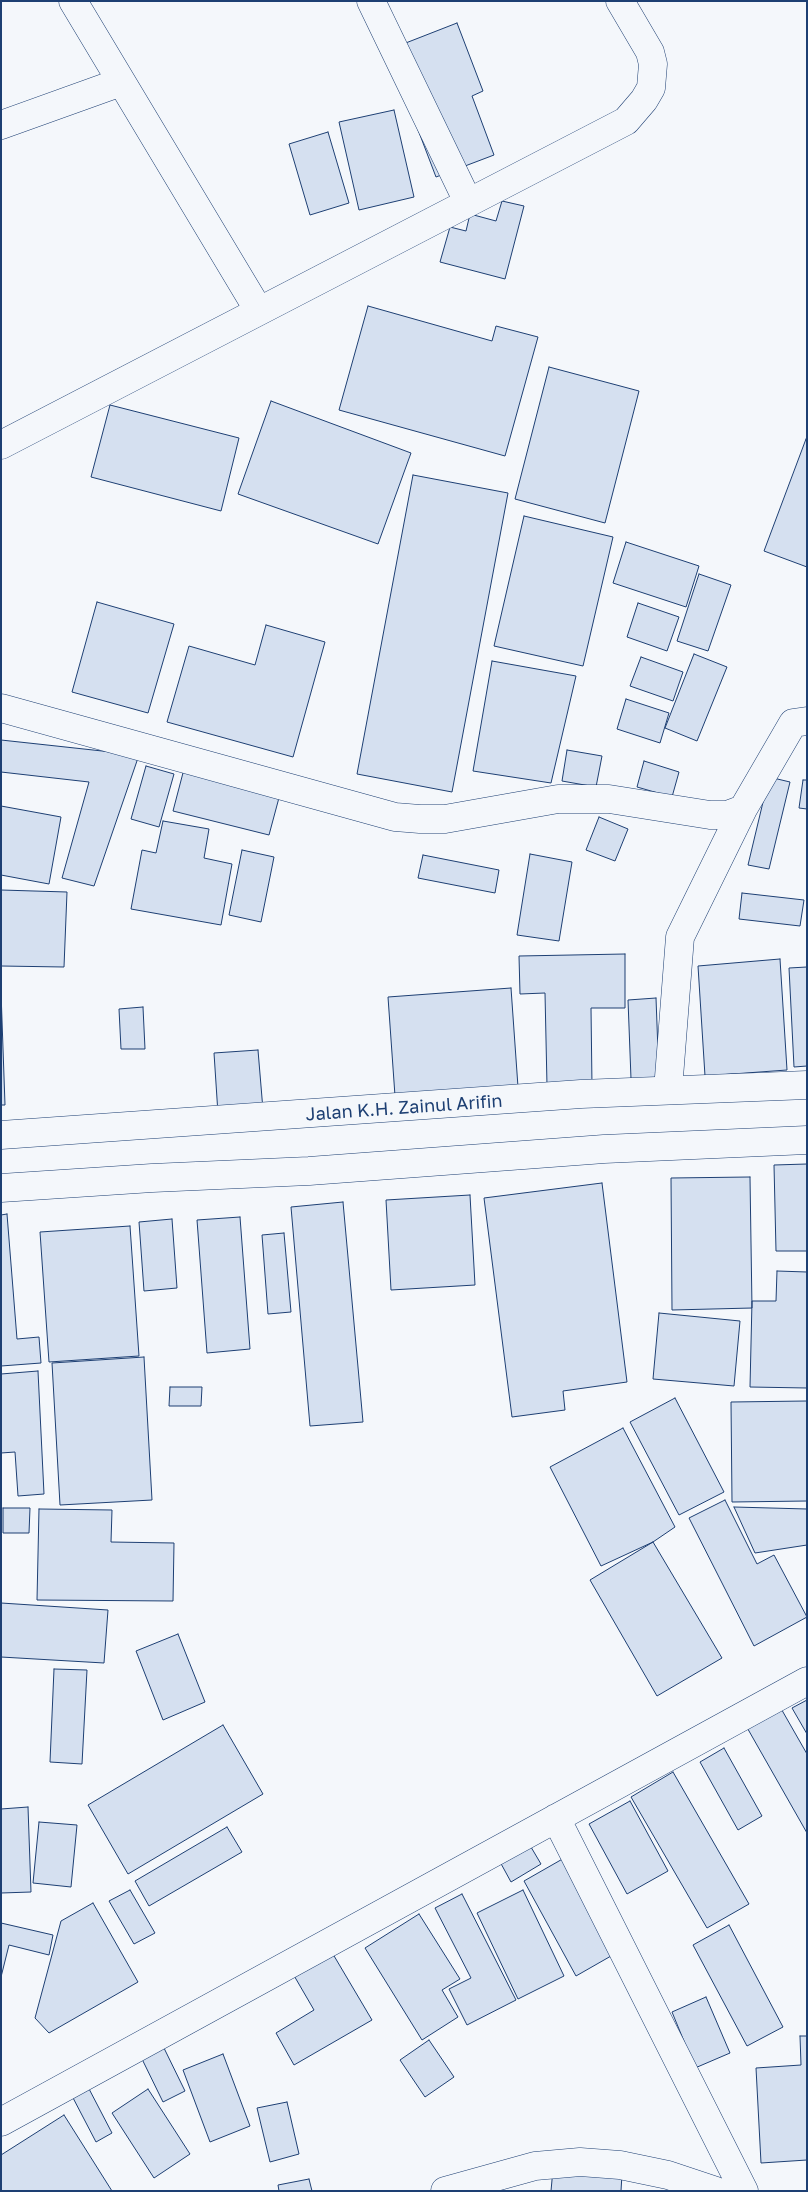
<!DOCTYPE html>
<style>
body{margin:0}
#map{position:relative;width:808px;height:2192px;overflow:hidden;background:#f4f7fb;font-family:"Golos Text",sans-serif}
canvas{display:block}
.frame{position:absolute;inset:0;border:2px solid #1d3f73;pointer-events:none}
</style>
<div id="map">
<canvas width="808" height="2192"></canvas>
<div class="frame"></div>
</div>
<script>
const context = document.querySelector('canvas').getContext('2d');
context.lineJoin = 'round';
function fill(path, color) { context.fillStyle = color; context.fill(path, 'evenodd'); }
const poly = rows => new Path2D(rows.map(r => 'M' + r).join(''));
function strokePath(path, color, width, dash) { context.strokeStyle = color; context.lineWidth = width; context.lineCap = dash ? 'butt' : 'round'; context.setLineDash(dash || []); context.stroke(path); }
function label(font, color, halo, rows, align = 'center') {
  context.font = font + ' "Golos Text",sans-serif'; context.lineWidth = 4; context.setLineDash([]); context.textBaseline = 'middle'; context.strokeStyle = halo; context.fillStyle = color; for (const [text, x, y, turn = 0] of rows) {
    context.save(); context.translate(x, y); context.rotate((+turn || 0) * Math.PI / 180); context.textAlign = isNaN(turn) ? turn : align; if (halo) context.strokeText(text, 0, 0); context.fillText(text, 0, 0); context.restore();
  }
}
const building = poly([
 [457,23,483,91,472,96,494,155,436,177,412,114,398,46,457,23],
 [394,110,414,197,359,210,339,122,394,110],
 [328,132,349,203,310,215,289,144,328,132],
 [502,201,524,206,505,279,440,262,450,227,466,231,470,214,496,221,502,201],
 [368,306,492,341,496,326,538,337,505,456,339,410,368,306],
 [549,367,639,391,605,523,515,499,549,367],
 [271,401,411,453,378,544,238,494,271,401],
 [110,405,239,438,221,511,91,477,110,405],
 [806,439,807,439,807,567,764,551,806,439],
 [413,475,508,493,452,792,357,774,413,475],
 [524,516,613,537,583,666,494,646,524,516],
 [626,542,699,566,686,607,613,583,626,542],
 [699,574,731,585,708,651,677,641,699,574],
 [97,602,174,624,148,713,72,692,97,602],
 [638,603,679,617,667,651,627,637,638,603],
 [266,625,325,642,293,757,167,722,189,646,255,665,266,625],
 [694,654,727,667,697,741,665,728,694,654],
 [641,657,683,672,673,701,630,686,641,657],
 [492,661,576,676,551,783,473,771,492,661],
 [626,699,669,713,660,743,617,729,626,699],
 [1,740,139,755,94,886,62,878,89,782,1,772,1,740],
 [567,750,602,756,596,787,562,781,567,750],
 [644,761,679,772,672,797,637,787,644,761],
 [146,766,174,774,159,827,131,819,146,766],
 [184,769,280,794,269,835,173,811,184,769],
 [769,777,790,782,769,869,748,865,769,777],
 [803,780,807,780,807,809,799,808,803,780],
 [1,806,61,817,49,884,1,875,1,806],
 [599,817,628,829,615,861,586,850,599,817],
 [163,821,209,829,204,858,232,864,221,925,131,909,142,850,156,853,163,821],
 [242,850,274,857,261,922,229,915,242,850],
 [530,854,572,862,559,941,517,935,530,854],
 [423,855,499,870,495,893,418,878,423,855],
 [1,890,67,892,64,967,1,966,1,890],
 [742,893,804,900,800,926,739,919,742,893],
 [625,954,625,1008,591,1008,592,1086,547,1086,545,993,520,994,519,956,625,954],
 [780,959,787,1070,705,1076,698,966,780,959],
 [807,967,807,1066,794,1067,789,968,807,967],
 [511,988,518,1087,395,1096,388,997,511,988],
 [1,992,5,1105,1,1105,1,992],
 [656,998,659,1078,631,1079,628,1000,656,998],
 [143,1007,145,1049,121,1049,119,1009,143,1007],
 [258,1050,263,1110,218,1114,214,1053,258,1050],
 [807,1164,807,1251,776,1251,774,1165,807,1164],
 [750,1177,752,1308,672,1310,671,1178,750,1177],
 [602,1183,627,1382,563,1391,565,1410,512,1417,484,1198,602,1183],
 [470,1195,475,1285,391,1290,386,1200,470,1195],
 [343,1202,363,1422,310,1426,291,1207,343,1202],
 [7,1214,17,1339,39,1337,41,1363,1,1366,1,1215,7,1214],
 [240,1217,250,1349,207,1353,197,1220,240,1217],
 [172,1219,177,1288,144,1291,139,1222,172,1219],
 [130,1226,139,1356,49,1362,40,1232,130,1226],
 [284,1233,291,1312,268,1314,262,1235,284,1233],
 [777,1271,807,1272,807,1388,750,1387,752,1301,776,1301,777,1271],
 [659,1313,740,1321,734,1386,653,1379,659,1313],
 [144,1357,152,1500,60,1505,52,1363,144,1357],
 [38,1371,44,1494,18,1496,15,1452,1,1453,1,1374,38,1371],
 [170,1387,202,1387,201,1406,169,1406,170,1387],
 [675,1398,724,1492,679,1515,630,1422,675,1398],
 [807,1401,807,1501,732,1502,731,1402,807,1401],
 [623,1428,675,1527,653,1542,601,1566,550,1467,623,1428],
 [725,1500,757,1564,774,1555,807,1617,754,1646,689,1518,725,1500],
 [734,1507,807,1509,807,1545,755,1553,734,1507],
 [3,1508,30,1508,29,1533,3,1533,3,1508],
 [39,1509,112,1510,111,1542,174,1543,173,1601,37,1600,39,1509],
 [653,1542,722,1658,657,1696,590,1580,653,1542],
 [1,1603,108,1610,104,1663,1,1657,1,1603],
 [178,1634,205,1702,163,1720,136,1651,178,1634],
 [54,1669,87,1670,82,1764,50,1762,54,1669],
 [807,1700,807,1734,792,1708,807,1700],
 [779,1705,807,1754,807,1833,745,1724,779,1705],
 [223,1725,263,1794,128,1874,88,1805,223,1725],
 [724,1748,762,1816,738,1830,700,1762,724,1748],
 [673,1772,749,1904,707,1928,631,1797,673,1772],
 [630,1801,668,1871,627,1894,589,1824,630,1801],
 [28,1807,31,1892,1,1893,1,1809,28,1807],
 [39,1822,77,1825,71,1887,33,1883,39,1822],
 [227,1827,242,1852,149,1906,135,1881,227,1827],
 [528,1842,541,1864,511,1882,499,1860,528,1842],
 [566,1857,618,1952,576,1976,524,1881,566,1857],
 [130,1890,155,1933,134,1944,109,1901,130,1890],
 [523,1890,564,1976,518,1999,477,1913,523,1890],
 [462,1894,516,2000,467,2025,449,1989,471,1978,435,1908,462,1894],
 [93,1903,138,1982,49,2033,35,2018,61,1921,93,1903],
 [419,1914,460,1979,442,1990,458,2017,422,2040,365,1948,419,1914],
 [1,1923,53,1935,49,1955,9,1945,1,1977,1,1923],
 [729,1925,783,2027,747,2046,693,1945,729,1925],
 [327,1944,372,2020,294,2065,276,2033,314,2010,289,1967,327,1944],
 [706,1997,730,2053,695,2068,672,2012,706,1997],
 [800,2036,807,2036,807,2160,761,2163,756,2068,801,2065,800,2036],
 [429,2040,454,2077,425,2097,400,2060,429,2040],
 [163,2046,185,2091,163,2102,141,2057,163,2046],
 [223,2054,250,2126,210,2142,183,2070,223,2054],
 [87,2085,112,2133,96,2142,71,2094,87,2085],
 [148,2089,190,2154,154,2178,112,2113,148,2089],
 [287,2102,299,2154,270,2162,257,2108,287,2102],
 [64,2115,112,2191,1,2191,1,2155,64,2115],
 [553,2169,622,2174,621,2191,551,2191,553,2169],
 [309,2179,312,2191,279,2191,278,2185,309,2179]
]);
fill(building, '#d5e0f0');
strokePath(building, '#1d3f73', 1);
const minor = poly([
 [73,1,259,311],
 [371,1,468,202],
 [1,125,121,82],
 [1,445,626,121,644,100,651,88,653,64,650,52,620,1],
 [1,708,395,817,420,819,445,819,558,799,609,799,710,815,727,815,743,809,793,723,807,721],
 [668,1090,680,937,743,809],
 [556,1818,744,2191],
 [1,2122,807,1681],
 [445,2191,535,2166,580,2162,620,2165,668,2175,716,2191]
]);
const highway = poly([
 [1,1135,581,1094,807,1085],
 [1,1188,152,1178,309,1171,604,1149,807,1140]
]);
strokePath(minor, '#1d3f73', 29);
strokePath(highway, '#1d3f73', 29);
strokePath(minor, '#f4f7fb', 28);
strokePath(highway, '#f4f7fb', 28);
label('18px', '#1d3f73', '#f4f7fb', [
 ["Jalan K.H. Zainul Arifin",404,1108,-4]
]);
</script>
